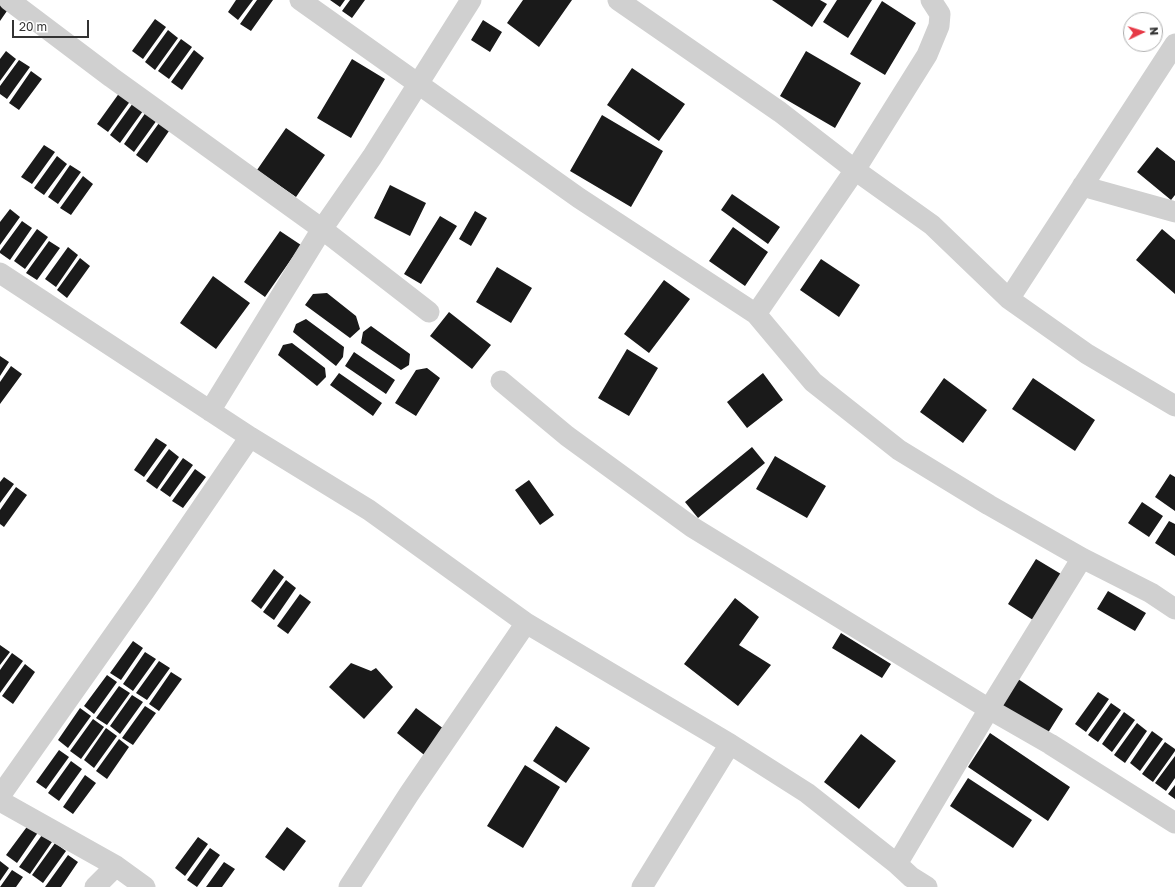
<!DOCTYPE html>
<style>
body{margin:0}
#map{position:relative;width:1175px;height:887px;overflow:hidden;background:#fff;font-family:"Golos Text",sans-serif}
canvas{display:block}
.north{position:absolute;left:1123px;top:12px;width:40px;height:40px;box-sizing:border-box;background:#fff;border:1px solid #adadad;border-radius:50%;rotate:86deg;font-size:11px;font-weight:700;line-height:16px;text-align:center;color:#333}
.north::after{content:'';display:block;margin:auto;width:14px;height:18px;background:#e63946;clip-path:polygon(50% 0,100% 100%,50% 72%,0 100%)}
.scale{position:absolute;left:12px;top:20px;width:77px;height:18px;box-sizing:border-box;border:2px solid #333;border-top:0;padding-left:5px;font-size:12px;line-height:14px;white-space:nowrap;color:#333;-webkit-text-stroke:3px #fff;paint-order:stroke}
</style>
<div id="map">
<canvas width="1175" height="887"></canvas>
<div class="north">N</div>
<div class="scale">20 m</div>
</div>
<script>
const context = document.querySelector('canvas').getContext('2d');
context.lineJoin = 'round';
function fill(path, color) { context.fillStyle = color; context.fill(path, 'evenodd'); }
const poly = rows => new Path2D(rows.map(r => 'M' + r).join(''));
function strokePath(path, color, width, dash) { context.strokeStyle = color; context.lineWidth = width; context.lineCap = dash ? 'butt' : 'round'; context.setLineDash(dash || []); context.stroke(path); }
fill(poly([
 [236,0,253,0,238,20,228,12],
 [257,0,273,0,251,31,240,24],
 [330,0,345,0,340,7],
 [350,0,365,0,352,18,342,11],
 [523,0,572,0,539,47,507,23],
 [772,0,820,0,827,4,812,27],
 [837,0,872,0,848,38,823,22],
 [0,1,9,8,0,21],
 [882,1,916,23,885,75,850,54],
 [155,19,166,27,143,59,132,51],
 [483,20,502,32,490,52,471,40],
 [168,30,178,38,155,70,145,62],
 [181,39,192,47,169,79,158,71],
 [194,50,204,58,182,90,171,82],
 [6,51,16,59,0,81,0,59],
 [806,51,861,83,835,128,780,96],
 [352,59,385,79,351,138,317,118],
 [19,60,30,67,7,99,0,94,0,86],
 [632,68,685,104,659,141,607,105],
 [31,71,42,79,19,110,9,103],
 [120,92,131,100,108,132,97,124],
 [133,103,143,111,120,143,110,135],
 [146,112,157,120,134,152,124,144],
 [602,115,663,151,631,207,570,171],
 [159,123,169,131,147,163,136,155],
 [286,128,325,155,296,197,257,170],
 [44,145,55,152,32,184,21,177],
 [1157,147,1175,161,1175,195,1171,200,1137,172],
 [57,156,67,164,44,195,34,188],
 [70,165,81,172,58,204,48,197],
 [83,176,93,184,71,215,60,208],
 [390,185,426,203,410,236,374,218],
 [732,194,780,227,768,244,721,210],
 [10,209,20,217,0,245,0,222],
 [475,211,487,218,471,246,459,239],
 [440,216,457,226,421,284,404,274],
 [22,221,32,228,10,260,0,253,0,251],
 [733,227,768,252,745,286,709,261],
 [37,229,48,237,25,269,14,261],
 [1162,229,1175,240,1175,294,1136,260],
 [280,231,301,245,265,297,244,282],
 [49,241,60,248,37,280,26,273],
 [68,247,78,255,56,287,45,279],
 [80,258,90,266,67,298,57,290],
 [821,259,860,285,839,317,800,290],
 [497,267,532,288,511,323,476,302],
 [213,276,250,303,216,349,180,323],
 [664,280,690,299,649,353,624,334],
 [327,293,356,316,360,329,350,338,305,305,313,294],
 [449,312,491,345,472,369,430,336],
 [306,319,344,347,343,357,336,366,293,332,296,324],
 [371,326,410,354,409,365,401,370,361,343,363,332],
 [292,343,325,368,326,377,317,386,278,355,283,345],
 [627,349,658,368,629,416,598,398],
 [354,352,395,380,386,394,345,366],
 [0,356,9,362,0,376],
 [11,366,22,374,0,404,0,382],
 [427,368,440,378,416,416,395,403,416,370],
 [339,373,382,403,373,416,330,385],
 [763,373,783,400,747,428,727,402],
 [944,378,987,410,963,443,920,412],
 [1033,378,1095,420,1075,451,1012,409],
 [156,438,167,445,144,477,134,470],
 [752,447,765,463,698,518,685,502],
 [169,449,179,457,157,489,146,481],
 [775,456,826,486,807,518,756,489],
 [183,458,193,465,170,497,160,490],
 [195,469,206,477,183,508,172,501],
 [1170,474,1175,477,1175,511,1155,497],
 [4,477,14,484,0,503,0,482],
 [529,480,554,515,540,525,515,490],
 [16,487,27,495,4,527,0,524,0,510],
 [1142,502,1163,516,1149,537,1128,523],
 [1169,521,1175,524,1175,556,1155,543],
 [1036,559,1061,574,1033,620,1008,604],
 [274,569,284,577,261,609,251,601],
 [286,580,296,588,274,620,263,612],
 [1108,591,1146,613,1135,631,1097,609],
 [300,594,311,602,288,634,277,626],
 [735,598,759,617,739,645,771,665,738,706,684,664],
 [841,633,891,664,882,678,832,648],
 [133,641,143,648,121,680,110,673],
 [0,645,10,652,0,665],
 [145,652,156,659,133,691,123,684],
 [12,653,23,661,0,693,0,670],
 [159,661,170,668,147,700,136,693],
 [351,663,371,671,376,668,393,687,364,719,329,687],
 [25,664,35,672,13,704,2,696],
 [171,672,182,679,159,711,149,704],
 [107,675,117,682,94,714,84,706],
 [1018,679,1063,709,1046,736,1000,706],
 [119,686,130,693,107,725,96,718],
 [1098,692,1109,699,1086,732,1075,724],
 [132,695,143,702,120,734,110,726],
 [1111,703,1121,710,1098,742,1088,735],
 [145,706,156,713,133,745,122,738],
 [80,708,91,716,68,748,58,740],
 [416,708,448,732,428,758,397,733],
 [1124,712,1135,720,1112,752,1102,744],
 [93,719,104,727,81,759,70,751],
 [1137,723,1147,731,1125,763,1114,755],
 [556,726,590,748,566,783,533,761],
 [106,728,117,736,94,768,84,760],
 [1152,731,1163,739,1140,771,1130,763],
 [990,733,1070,787,1048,821,968,767],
 [861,734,896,761,859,809,824,782],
 [119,739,129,747,107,779,96,771],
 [1165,742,1175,749,1175,751,1153,782,1142,774],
 [59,750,69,757,46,789,36,782],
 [1175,756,1175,778,1166,791,1155,783],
 [71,761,82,769,59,801,48,793],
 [525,765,560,787,523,848,487,826],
 [85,775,96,783,73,814,63,807],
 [968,778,1032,820,1013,848,950,806],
 [1175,785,1175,799,1168,794],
 [29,824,39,831,17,863,6,855],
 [287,827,306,841,284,871,265,857],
 [42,835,52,842,30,874,19,867],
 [198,837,208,844,185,876,175,868],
 [55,843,66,851,43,883,32,875],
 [210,848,220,855,197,887,187,880],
 [68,855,78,862,61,887,45,887],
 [0,861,9,868,0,881],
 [224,862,235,869,222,887,206,887],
 [12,870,23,877,16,887,0,887]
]), '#1a1a1a');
strokePath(poly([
 [9,0,111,77,322,229,429,312],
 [300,0,579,198,756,314,813,382,899,450,989,505,1082,558,1151,593,1175,609],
 [618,0,780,112,855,170,932,225,1009,299,1087,354,1175,406],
 [1082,186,1175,212],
 [0,273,250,437,369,510,526,623,730,744,807,793,897,864,911,877,927,887],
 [1009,299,1175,44],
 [756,314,855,170,927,55,939,26,940,14,931,0],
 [501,381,567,436,692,527,989,709,1050,744,1175,823],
 [210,411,322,229,372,157,471,0],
 [0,796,144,592,250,437],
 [0,801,116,866,145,887],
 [897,864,989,709,1082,558],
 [95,887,116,866],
 [349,887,409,794,526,623],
 [642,887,730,744]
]), '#d0d0d0', 21);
</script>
